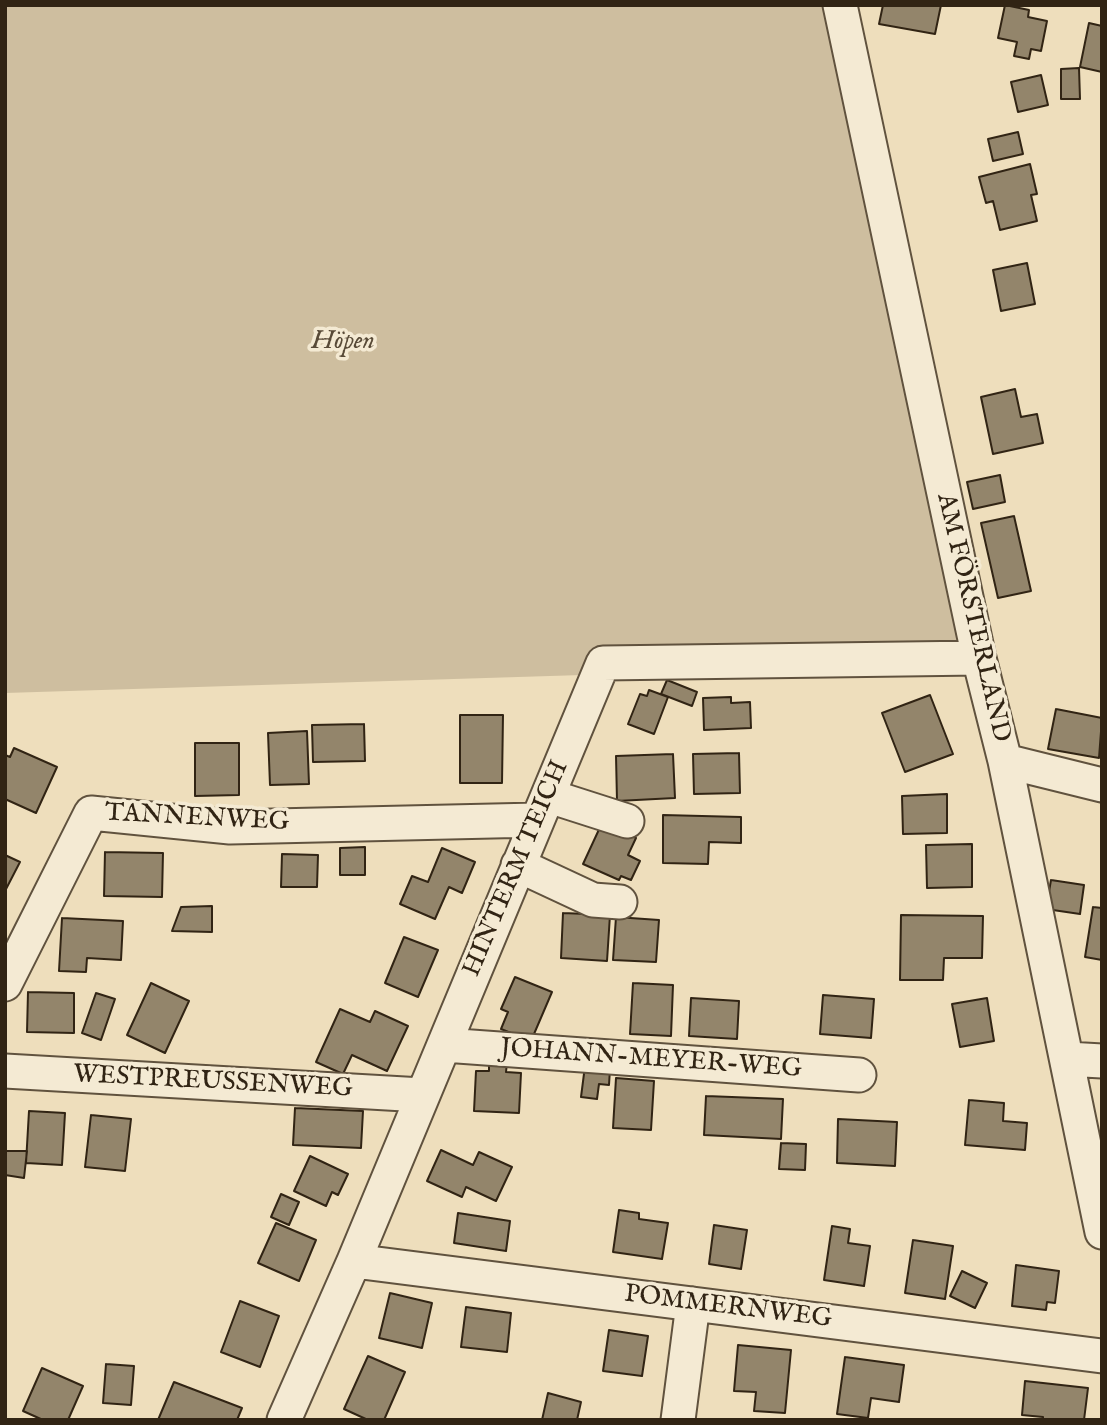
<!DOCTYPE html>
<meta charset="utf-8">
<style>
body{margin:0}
#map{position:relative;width:1107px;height:1425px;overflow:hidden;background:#eedebc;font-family:"IM FELL English",serif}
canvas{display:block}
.frame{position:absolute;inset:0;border:7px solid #312414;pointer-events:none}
</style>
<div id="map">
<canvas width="1107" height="1425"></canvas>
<div class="frame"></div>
</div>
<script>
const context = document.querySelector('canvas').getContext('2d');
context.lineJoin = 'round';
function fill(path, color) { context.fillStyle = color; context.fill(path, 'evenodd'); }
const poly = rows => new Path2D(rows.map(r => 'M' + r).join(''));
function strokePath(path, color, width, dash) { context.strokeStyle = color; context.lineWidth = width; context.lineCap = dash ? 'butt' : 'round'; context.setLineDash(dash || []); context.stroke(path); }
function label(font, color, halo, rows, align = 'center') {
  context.font = font + ' "IM FELL English",serif'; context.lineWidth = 7; context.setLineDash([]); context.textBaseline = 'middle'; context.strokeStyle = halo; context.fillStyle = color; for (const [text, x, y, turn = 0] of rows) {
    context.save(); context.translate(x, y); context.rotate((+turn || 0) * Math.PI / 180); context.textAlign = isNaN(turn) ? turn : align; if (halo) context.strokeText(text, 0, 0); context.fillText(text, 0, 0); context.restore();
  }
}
fill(poly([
 [5,5,828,5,962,647,582,675,5,693]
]), '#cebe9f');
const building = poly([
 [883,5,941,5,935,34,879,24,883,5],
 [1005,5,1029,10,1028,17,1047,21,1041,51,1031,49,1029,59,1014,56,1017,42,998,38,1005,5],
 [1089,23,1102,26,1102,72,1080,67,1089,23],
 [1079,68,1080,99,1061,99,1061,69,1079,68],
 [1041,75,1048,105,1018,112,1011,82,1041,75],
 [1018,132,1023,154,993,161,988,139,1018,132],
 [1030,164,1037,194,1031,195,1037,221,1000,230,993,201,986,203,979,177,1030,164],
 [1027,263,1035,304,1001,311,993,270,1027,263],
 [1015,389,1021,417,1037,414,1043,443,993,454,981,397,1015,389],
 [1000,475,1005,502,973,509,967,482,1000,475],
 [1014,516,1031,591,998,598,981,523,1014,516],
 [667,680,697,692,692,706,661,694,667,680],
 [649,690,668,697,654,734,628,724,640,694,647,696,649,690],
 [930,695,953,754,905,772,882,713,930,695],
 [731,697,731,703,750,702,751,728,704,730,703,698,731,697],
 [1056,709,1102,718,1099,758,1048,749,1056,709],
 [460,715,503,715,502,783,460,783,460,715],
 [364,724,365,761,313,762,312,725,364,724],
 [307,731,309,784,270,785,268,733,307,731],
 [195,743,239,743,239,795,195,796,195,743],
 [14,748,57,767,36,813,5,799,5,755,10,757,14,748],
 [739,753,740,793,694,794,693,754,739,753],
 [673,754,675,798,617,801,616,756,673,754],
 [947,794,947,833,903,834,902,796,947,794],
 [663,815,741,817,741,843,709,842,708,864,663,863,663,815],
 [602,823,636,838,628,855,640,861,631,880,621,876,619,880,583,864,602,823],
 [972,844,972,887,927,888,926,845,972,844],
 [365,847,365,875,340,875,340,848,365,847],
 [442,848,475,862,462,893,449,887,435,919,400,904,412,876,428,882,442,848],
 [105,852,163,853,162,897,104,896,105,852],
 [282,854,318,855,317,887,281,887,282,854],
 [5,855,20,862,5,891,5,855],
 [1051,880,1084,885,1080,914,1046,909,1051,880],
 [212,906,212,932,172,931,181,907,212,906],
 [1093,907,1102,908,1102,960,1085,957,1093,907],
 [563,913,610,915,607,961,561,958,563,913],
 [901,915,983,916,982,958,944,958,943,980,900,980,901,915],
 [616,917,659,920,656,962,613,960,616,917],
 [62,918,123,921,121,960,87,958,86,972,59,971,62,918],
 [404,937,438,950,418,997,385,983,404,937],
 [515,977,552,992,531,1041,501,1029,508,1012,501,1009,515,977],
 [151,983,189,1001,165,1053,127,1035,151,983],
 [633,983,673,985,671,1036,630,1034,633,983],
 [28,992,74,993,74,1033,27,1032,28,992],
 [96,993,115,999,101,1040,82,1033,96,993],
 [823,995,874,999,871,1038,820,1034,823,995],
 [691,998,739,1001,737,1039,689,1036,691,998],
 [987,998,994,1041,960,1047,952,1004,987,998],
 [340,1009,370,1022,375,1011,408,1026,387,1071,352,1055,343,1074,316,1062,340,1009],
 [489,1063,507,1063,506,1072,521,1073,519,1113,474,1111,476,1071,489,1071,489,1063],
 [585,1066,610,1069,609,1085,599,1084,597,1099,581,1097,585,1066],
 [616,1078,654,1081,651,1130,613,1128,616,1078],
 [706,1096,783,1099,781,1139,704,1135,706,1096],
 [969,1100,1004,1103,1003,1121,1027,1123,1025,1150,965,1145,969,1100],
 [295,1108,363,1111,361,1148,293,1145,295,1108],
 [29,1111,65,1113,62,1165,26,1163,29,1111],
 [91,1115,131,1119,125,1171,85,1167,91,1115],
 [838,1119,897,1122,895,1166,837,1163,838,1119],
 [781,1143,806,1144,805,1170,779,1169,781,1143],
 [441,1150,473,1165,479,1152,512,1167,496,1201,466,1187,462,1197,427,1181,441,1150],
 [5,1151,27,1151,24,1178,5,1175,5,1151],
 [310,1156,348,1174,338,1195,332,1192,326,1206,294,1191,310,1156],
 [281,1194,299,1202,289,1225,271,1217,281,1194],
 [619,1210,639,1213,639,1219,668,1223,662,1259,613,1252,619,1210],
 [458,1213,510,1221,506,1251,454,1243,458,1213],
 [276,1223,316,1240,299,1281,258,1263,276,1223],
 [714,1225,747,1230,741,1269,709,1264,714,1225],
 [832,1226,850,1229,848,1243,870,1246,864,1286,824,1280,832,1226],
 [913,1240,953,1246,945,1299,905,1293,913,1240],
 [1016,1265,1059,1271,1055,1303,1047,1302,1046,1310,1012,1306,1016,1265],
 [962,1271,987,1283,975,1308,950,1296,962,1271],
 [390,1293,432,1303,422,1348,379,1338,390,1293],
 [240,1301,279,1316,260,1367,221,1352,240,1301],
 [466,1307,511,1313,507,1352,461,1347,466,1307],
 [609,1330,648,1336,642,1376,603,1371,609,1330],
 [738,1345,791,1350,785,1413,754,1411,756,1392,734,1391,738,1345],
 [368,1356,405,1372,384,1420,368,1420,344,1409,368,1356],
 [845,1357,904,1365,899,1402,871,1398,868,1418,837,1414,845,1357],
 [106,1364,134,1366,131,1405,103,1403,106,1364],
 [42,1368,83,1386,68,1420,43,1420,23,1411,42,1368],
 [1025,1381,1088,1388,1084,1420,1043,1420,1043,1417,1022,1415,1025,1381],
 [174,1382,242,1408,237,1420,158,1420,174,1382],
 [548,1393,581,1402,577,1420,542,1420,548,1393]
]);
fill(building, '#93856b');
strokePath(building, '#312414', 2);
const minor = poly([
 [840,5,979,658,1005,761,1102,1232],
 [1005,761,1102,785],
 [549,796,627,821],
 [518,865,593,900,620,902],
 [5,984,91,813,230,827,537,820],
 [444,1045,859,1075],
 [1067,1059,1102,1061],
 [5,1071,422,1095],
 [354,1261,1102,1356],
 [284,1420,354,1261,603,663,979,658],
 [678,1420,693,1304]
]);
strokePath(minor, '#60523e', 37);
strokePath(minor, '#f4ead3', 33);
label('italic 26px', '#584a37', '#f4ead3', [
 ["Höpen",343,343]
]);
label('26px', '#312414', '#f4ead3', [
 ["AM FÖRSTERLAND",972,618,77],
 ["TANNENWEG",197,819,3],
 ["HINTERM TEICH",517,869,-67],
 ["JOHANN-MEYER-WEG",651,1060,4],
 ["WESTPREUSSENWEG",213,1083,3],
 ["POMMERNWEG",728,1308,7]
]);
</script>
